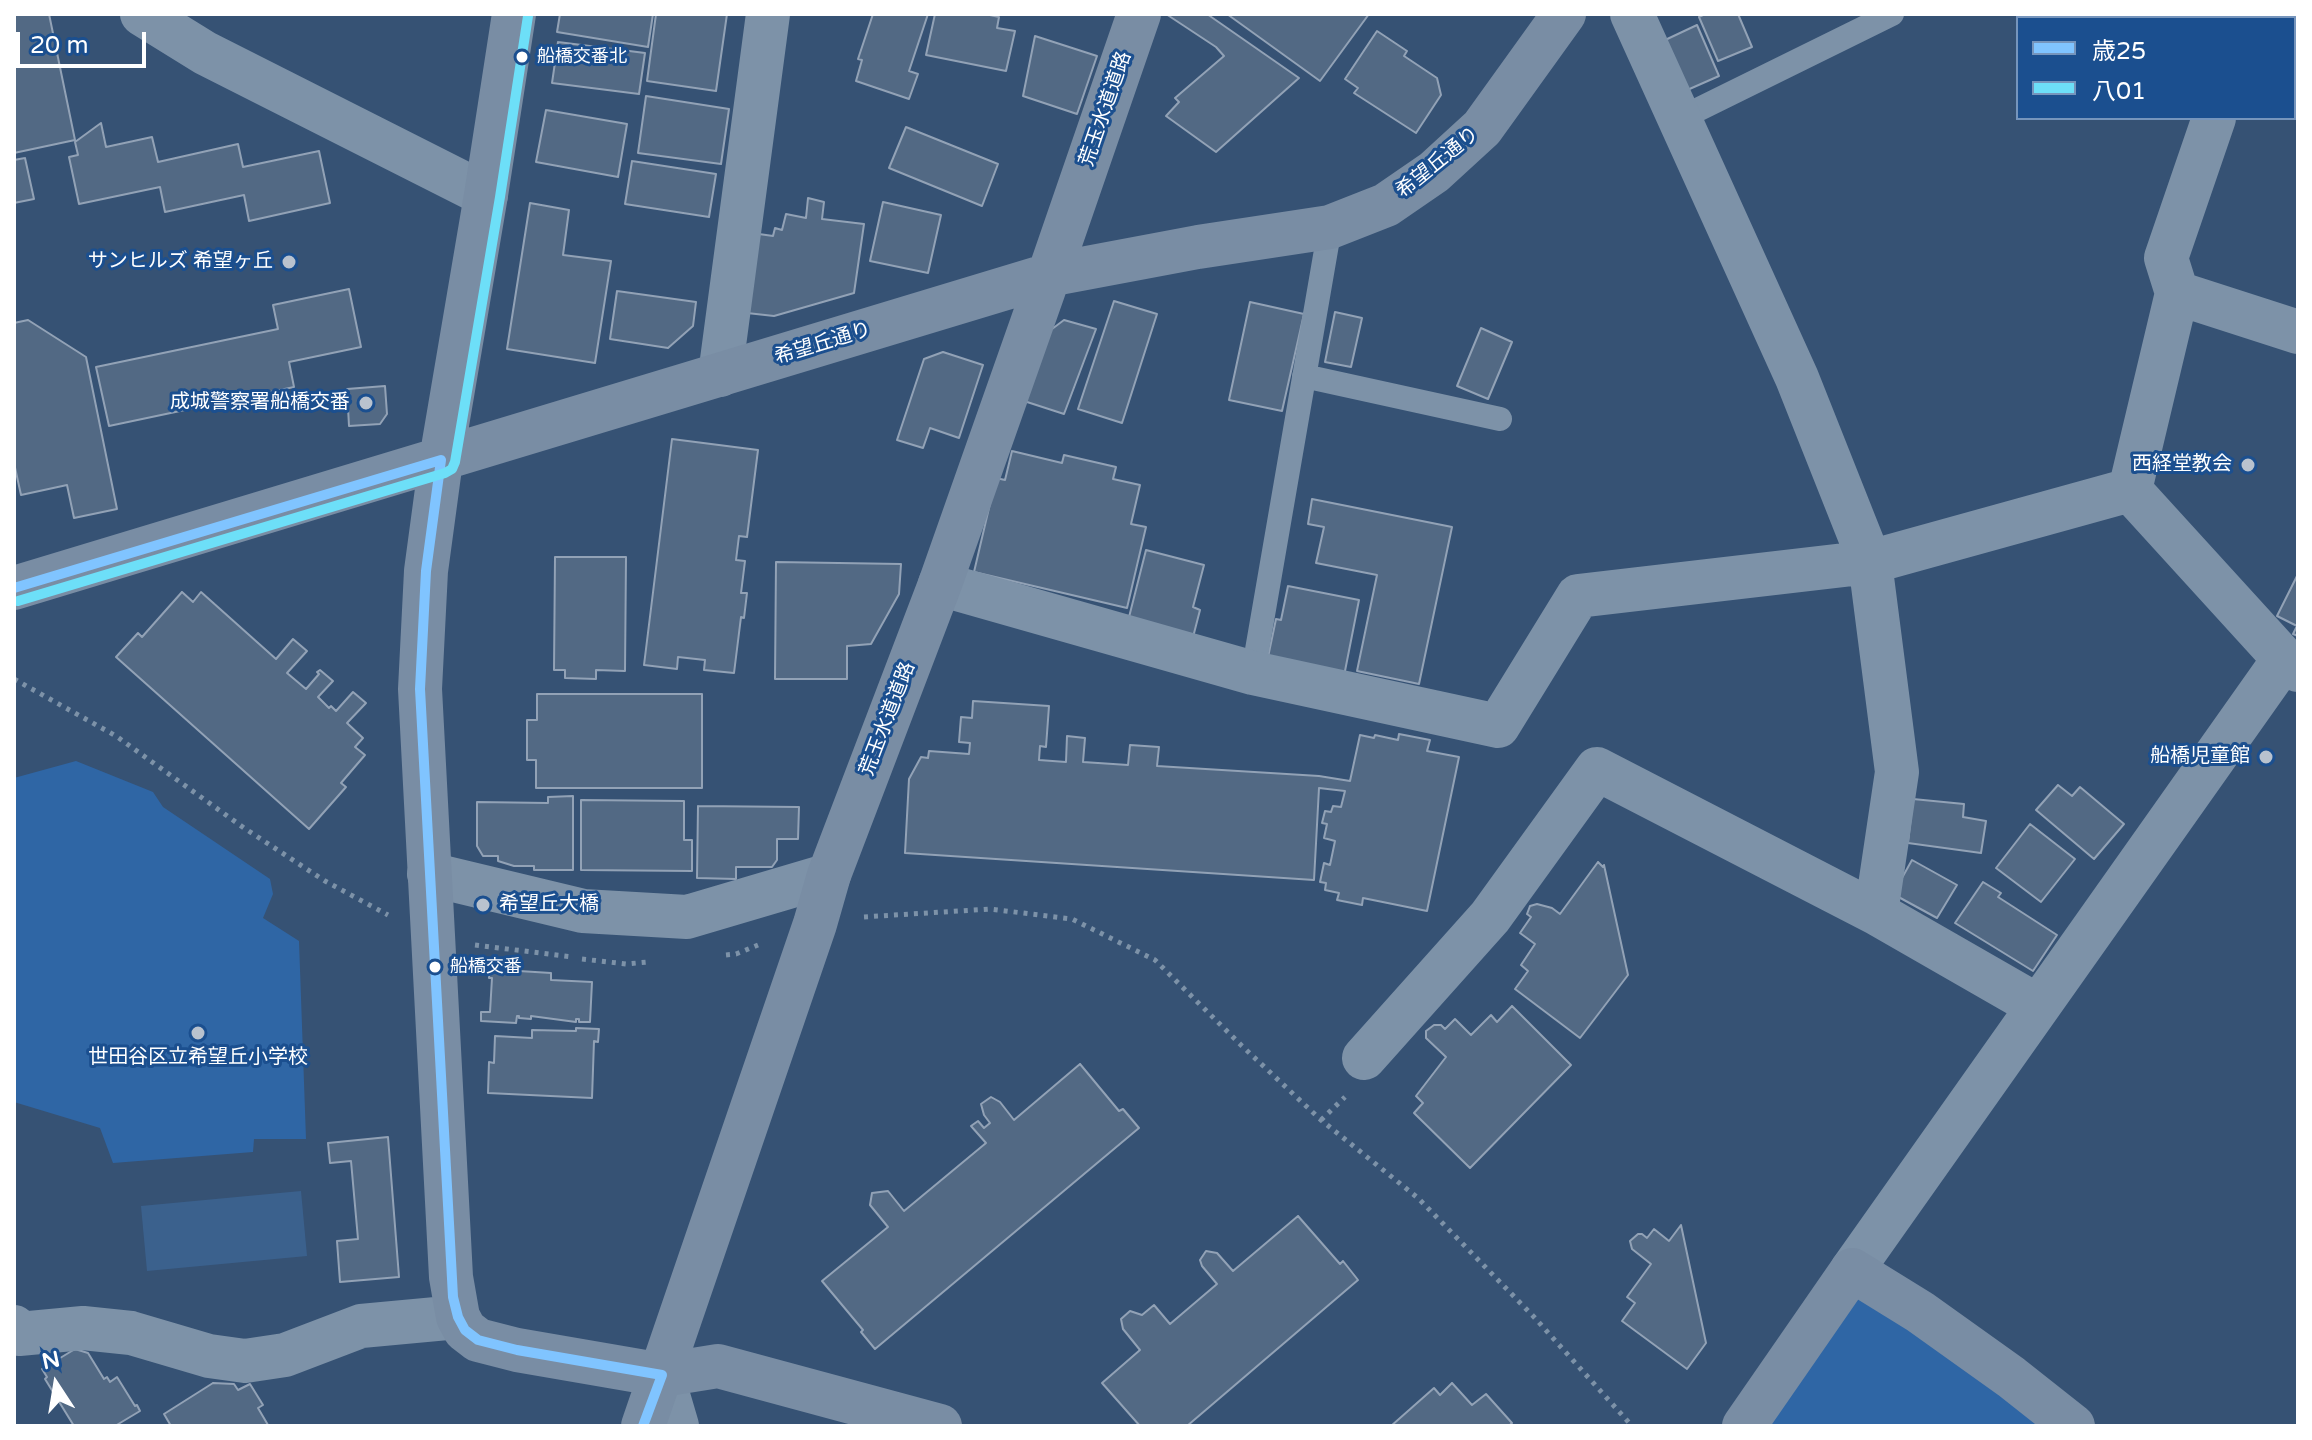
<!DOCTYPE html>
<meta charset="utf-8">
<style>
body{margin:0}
#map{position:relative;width:2312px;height:1440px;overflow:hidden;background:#365274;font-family:"Varela Round","Noto Sans JP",sans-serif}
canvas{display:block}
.frame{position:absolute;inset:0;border:16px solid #fff;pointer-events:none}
.legend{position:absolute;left:2016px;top:16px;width:280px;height:104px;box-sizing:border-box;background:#1b4f8f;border:2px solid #7695bc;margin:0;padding:10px 14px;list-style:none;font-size:24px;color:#fff}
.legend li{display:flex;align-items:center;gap:16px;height:40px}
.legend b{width:40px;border:2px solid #7695bc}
.north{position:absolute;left:16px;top:1344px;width:80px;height:80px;-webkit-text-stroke:6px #1b4f8f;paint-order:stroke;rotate:348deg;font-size:22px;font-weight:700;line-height:32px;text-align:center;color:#fff}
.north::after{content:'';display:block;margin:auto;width:28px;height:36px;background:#fff;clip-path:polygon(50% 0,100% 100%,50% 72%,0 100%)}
.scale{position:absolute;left:16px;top:32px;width:130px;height:36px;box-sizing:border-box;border:4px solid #fff;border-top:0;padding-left:10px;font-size:24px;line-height:28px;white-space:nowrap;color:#fff;-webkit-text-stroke:6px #1b4f8f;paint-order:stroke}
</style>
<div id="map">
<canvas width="2312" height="1440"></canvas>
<div class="frame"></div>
<ul class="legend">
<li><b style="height:10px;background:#80c4ff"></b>歳25</li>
<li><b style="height:10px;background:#6ddff8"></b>八01</li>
</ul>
<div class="north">N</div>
<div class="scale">20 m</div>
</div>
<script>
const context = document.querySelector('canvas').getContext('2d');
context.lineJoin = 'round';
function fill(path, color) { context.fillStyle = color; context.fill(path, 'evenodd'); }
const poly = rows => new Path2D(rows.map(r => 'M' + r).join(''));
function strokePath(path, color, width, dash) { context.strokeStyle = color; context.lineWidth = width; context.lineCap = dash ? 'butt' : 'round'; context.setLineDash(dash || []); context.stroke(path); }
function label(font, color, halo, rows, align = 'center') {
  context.font = font + ' "Varela Round","Noto Sans JP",sans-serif'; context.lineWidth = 6; context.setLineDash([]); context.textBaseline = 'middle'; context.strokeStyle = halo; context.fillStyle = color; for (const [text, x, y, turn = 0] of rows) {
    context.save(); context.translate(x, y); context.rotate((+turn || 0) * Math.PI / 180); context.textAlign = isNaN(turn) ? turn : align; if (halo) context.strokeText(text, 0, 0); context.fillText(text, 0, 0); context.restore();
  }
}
fill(poly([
 [76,761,153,792,163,807,270,879,273,894,263,918,299,941,306,1139,254,1139,253,1152,113,1163,100,1128,14,1102,14,778],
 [1853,1278,2063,1426,1749,1426]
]), '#2f66a5');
fill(poly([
 [301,1191,307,1256,147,1271,141,1206]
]), '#3b618d');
const building = poly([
 [14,14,49,14,75,140,14,153,14,14],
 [560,14,653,14,648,47,557,32,560,14],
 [656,14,727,14,716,91,647,81,656,14],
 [873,14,928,14,909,71,918,74,909,99,856,81,862,60,858,59,873,14],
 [935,14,985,14,999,17,997,28,1015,31,1006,71,926,55,935,14],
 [1166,14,1207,14,1299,78,1216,152,1166,116,1179,102,1175,98,1224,56,1216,47,1166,14],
 [1227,14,1369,14,1320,81,1227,14],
 [1705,14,1738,14,1752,47,1718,61,1699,17,1705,14],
 [1697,25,1719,76,1685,91,1663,41,1697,25],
 [1377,31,1407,51,1404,56,1437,78,1441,95,1416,133,1354,93,1358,88,1345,79,1377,31],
 [1035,36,1097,56,1077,114,1023,96,1035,36],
 [558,42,645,53,639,94,552,83,558,42],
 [646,96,729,109,721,164,638,153,646,96],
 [546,110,627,124,618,177,536,162,546,110],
 [101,123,106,147,152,137,158,162,238,144,243,167,319,151,330,203,249,221,244,195,165,212,160,187,79,204,69,157,78,155,75,142,101,123],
 [906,127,998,164,982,206,889,168,906,127],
 [25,158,34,199,14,203,14,160,25,158],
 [632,161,716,174,709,217,625,204,632,161],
 [808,198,824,202,822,219,864,224,854,293,774,316,747,313,759,234,773,236,775,228,782,230,786,214,806,218,808,198],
 [883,202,941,215,928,273,870,261,883,202],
 [530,203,569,210,563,255,611,261,595,363,507,349,530,203],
 [349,289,361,347,289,362,294,387,109,426,96,367,278,329,273,305,349,289],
 [617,291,696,302,693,326,668,348,610,339,617,291],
 [1114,301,1157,314,1122,423,1078,409,1114,301],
 [1250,302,1304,314,1282,411,1229,400,1250,302],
 [1335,312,1362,318,1351,367,1325,362,1335,312],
 [28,320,86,357,117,509,74,518,67,485,21,495,14,463,14,323,28,320],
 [1064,320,1096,329,1064,414,1024,401,1044,335,1064,320],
 [1481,328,1512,342,1488,399,1457,386,1481,328],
 [943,352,983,365,959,438,930,428,923,448,897,440,924,359,943,352],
 [385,386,387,414,380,424,349,426,347,389,385,386],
 [672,439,758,450,747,537,739,536,736,560,745,561,741,593,747,593,744,618,741,617,734,673,704,670,705,660,678,657,677,669,644,665,672,439],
 [1012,451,1062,463,1064,455,1116,467,1113,479,1140,485,1131,524,1146,527,1127,608,974,572,996,478,1005,480,1012,451],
 [1312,499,1452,527,1419,684,1357,671,1377,575,1316,563,1324,527,1308,524,1312,499],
 [1146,550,1204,565,1193,607,1200,610,1192,641,1127,625,1146,550],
 [555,557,626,557,625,671,596,670,596,679,565,678,565,670,554,670,555,557],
 [776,562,901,564,899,594,871,644,847,646,847,679,775,679,776,562],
 [2298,574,2298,636,2293,634,2297,626,2277,616,2298,574],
 [1288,586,1359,600,1344,676,1267,662,1276,619,1281,620,1288,586],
 [182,592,193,602,201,592,276,659,293,639,307,651,287,673,306,689,319,674,317,672,320,670,333,681,318,697,329,708,331,706,336,711,353,692,366,703,347,723,363,738,355,747,365,755,341,783,346,787,309,829,116,657,138,633,142,637,182,592],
 [537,694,702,694,702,788,536,788,536,760,527,760,527,720,537,720,537,694],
 [973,701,1049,706,1046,747,1040,746,1039,760,1066,762,1067,736,1085,738,1083,762,1128,765,1130,745,1159,747,1157,766,1319,776,1350,781,1360,735,1374,738,1375,735,1398,740,1399,734,1430,740,1427,751,1459,757,1427,911,1363,898,1362,905,1337,900,1339,893,1325,890,1326,883,1320,882,1324,863,1330,865,1335,841,1324,838,1327,824,1322,823,1325,811,1331,812,1333,806,1341,807,1345,791,1319,788,1314,880,905,853,909,779,921,757,928,758,929,751,969,754,970,743,959,742,961,717,972,718,973,701],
 [2058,785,2072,796,2080,787,2124,824,2094,859,2036,810,2058,785],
 [573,796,573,870,534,870,534,866,514,866,498,861,498,856,483,856,477,846,477,802,548,803,548,797,573,796],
 [1913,799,1964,804,1963,817,1986,821,1981,853,1908,843,1913,799],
 [581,800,684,801,684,840,692,840,692,871,581,870,581,800],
 [698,806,799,807,798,839,777,839,777,860,772,867,736,867,736,879,697,878,698,806],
 [2030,824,2075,859,2041,902,1996,868,2030,824],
 [1912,860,1957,885,1937,918,1893,894,1912,860],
 [1598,862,1603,867,1604,865,1628,975,1580,1038,1515,989,1528,971,1521,965,1535,944,1520,933,1531,917,1527,914,1530,906,1537,904,1552,908,1560,914,1598,862],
 [1983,882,2001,893,1998,897,2057,935,2033,971,1955,923,1983,882],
 [490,963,519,965,519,971,551,973,551,980,592,982,590,1022,579,1022,579,1019,576,1019,576,1022,531,1016,531,1019,519,1018,519,1016,517,1016,516,1023,481,1021,481,1012,490,1012,492,978,489,978,490,963],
 [1512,1006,1571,1065,1470,1168,1414,1113,1423,1103,1416,1096,1446,1057,1426,1038,1426,1031,1434,1025,1441,1025,1445,1029,1455,1019,1471,1035,1491,1015,1497,1022,1512,1006],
 [576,1028,599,1029,598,1042,594,1041,592,1098,488,1093,489,1062,494,1063,495,1036,532,1038,532,1030,576,1031,576,1028],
 [1080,1064,1119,1111,1123,1109,1139,1128,875,1349,861,1332,863,1330,822,1281,888,1227,870,1205,872,1193,888,1191,904,1211,986,1143,971,1126,978,1121,984,1128,990,1123,984,1115,981,1104,991,1097,1000,1102,1014,1120,1080,1064],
 [388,1137,399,1277,340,1282,337,1241,358,1239,351,1161,330,1163,328,1143,388,1137],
 [1298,1216,1340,1264,1343,1261,1358,1280,1187,1426,1140,1426,1102,1383,1140,1350,1123,1329,1121,1319,1130,1311,1142,1315,1154,1305,1170,1324,1217,1284,1202,1266,1200,1260,1206,1251,1217,1253,1233,1271,1298,1216],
 [1681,1225,1706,1343,1687,1369,1622,1321,1635,1303,1627,1297,1651,1264,1632,1249,1630,1241,1638,1234,1642,1234,1647,1238,1654,1229,1669,1241,1681,1225],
 [75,1349,88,1353,104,1379,107,1377,110,1382,117,1377,135,1406,137,1405,140,1411,115,1426,74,1426,45,1379,47,1377,42,1369,75,1349],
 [213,1383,234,1384,238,1390,250,1384,263,1405,258,1408,268,1425,171,1426,164,1414,213,1383],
 [1452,1383,1472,1405,1486,1394,1512,1423,1509,1426,1391,1426,1434,1388,1440,1395,1452,1383]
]);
fill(building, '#526984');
strokePath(building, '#92a2b6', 2);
strokePath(poly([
 [14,679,116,736,244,828,325,881,388,915],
 [864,917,990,909,1072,919,1155,960,1242,1046,1321,1120,1418,1198,1534,1317,1632,1426],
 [475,945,573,957],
 [726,955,736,954,758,945],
 [582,959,626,964,648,962],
 [1321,1120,1345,1097]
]), '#7d92a8', 5, [4, 6]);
strokePath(poly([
 [1679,119,1892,14],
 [1304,376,1500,419],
 [1253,673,1330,227]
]), '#7d92a8', 24);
strokePath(poly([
 [142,14,205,53,486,195],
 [1632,14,1797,378,1870,562,1897,772,1876,913],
 [2182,14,2186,18],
 [2255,18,2257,14],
 [2177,293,2298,332],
 [720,375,768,14],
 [2130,490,2177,293,2166,258,2214,118],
 [2130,490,2284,659,2298,670],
 [940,584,1253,673,1498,726,1578,596,1870,562,2130,490],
 [429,874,583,911,687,917,829,875],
 [1364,1058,1490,917,1597,769,1876,913,2038,1006],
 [1852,1270,2284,659],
 [14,1327,19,1334,83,1328,131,1333,209,1356,245,1361,285,1355,361,1326,458,1317],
 [662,1375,677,1426]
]), '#7d92a8', 44);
strokePath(poly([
 [514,14,486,195,441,460,426,571,420,689,451,1277,458,1317,465,1330,478,1340,517,1350,662,1375,718,1366,940,1426],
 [14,588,1049,275,1198,247,1330,227,1386,205,1434,172,1482,128,1564,14],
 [643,1426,815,924,829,875,940,584,1049,275,1139,14],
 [1744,1426,1852,1270,1920,1312,2011,1377,2073,1426]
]), '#798da4', 44);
strokePath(poly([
 [14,588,441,460,426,571,420,689,453,1297,458,1317,465,1330,478,1340,517,1350,662,1375,643,1426]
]), '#80c4ff', 10);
strokePath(poly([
 [18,601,445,473,452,469,455,462,500,197,528,16]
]), '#6ddff8', 10);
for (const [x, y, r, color] of [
 [522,57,7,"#fff"],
 [289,262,8,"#b9c2ce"],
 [366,403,8,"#b9c2ce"],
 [2248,465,8,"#b9c2ce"],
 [2266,757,8,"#b9c2ce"],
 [483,905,8,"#b9c2ce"],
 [435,967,7,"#fff"],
 [198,1033,8,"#b9c2ce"]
]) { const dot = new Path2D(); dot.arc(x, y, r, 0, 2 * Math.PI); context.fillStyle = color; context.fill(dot); strokePath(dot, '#1b4f8f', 3); }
label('18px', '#fff', '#1b4f8f', [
 ["船橋交番北",537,57],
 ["船橋交番",450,967]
], 'left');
label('20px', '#fff', '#1b4f8f', [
 ["荒玉水道道路",1106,109,-71],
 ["希望丘通り",1438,163,-39],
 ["希望丘通り",823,344,-17],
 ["荒玉水道道路",888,719,-69]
]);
label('20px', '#fff', '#1b4f8f', [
 ["サンヒルズ 希望ヶ丘",273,262],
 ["成城警察署船橋交番",350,403],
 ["西経堂教会",2232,465],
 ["船橋児童館",2250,757],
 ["希望丘大橋",499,905,"left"],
 ["世田谷区立希望丘小学校",198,1058,"center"]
], 'right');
</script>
